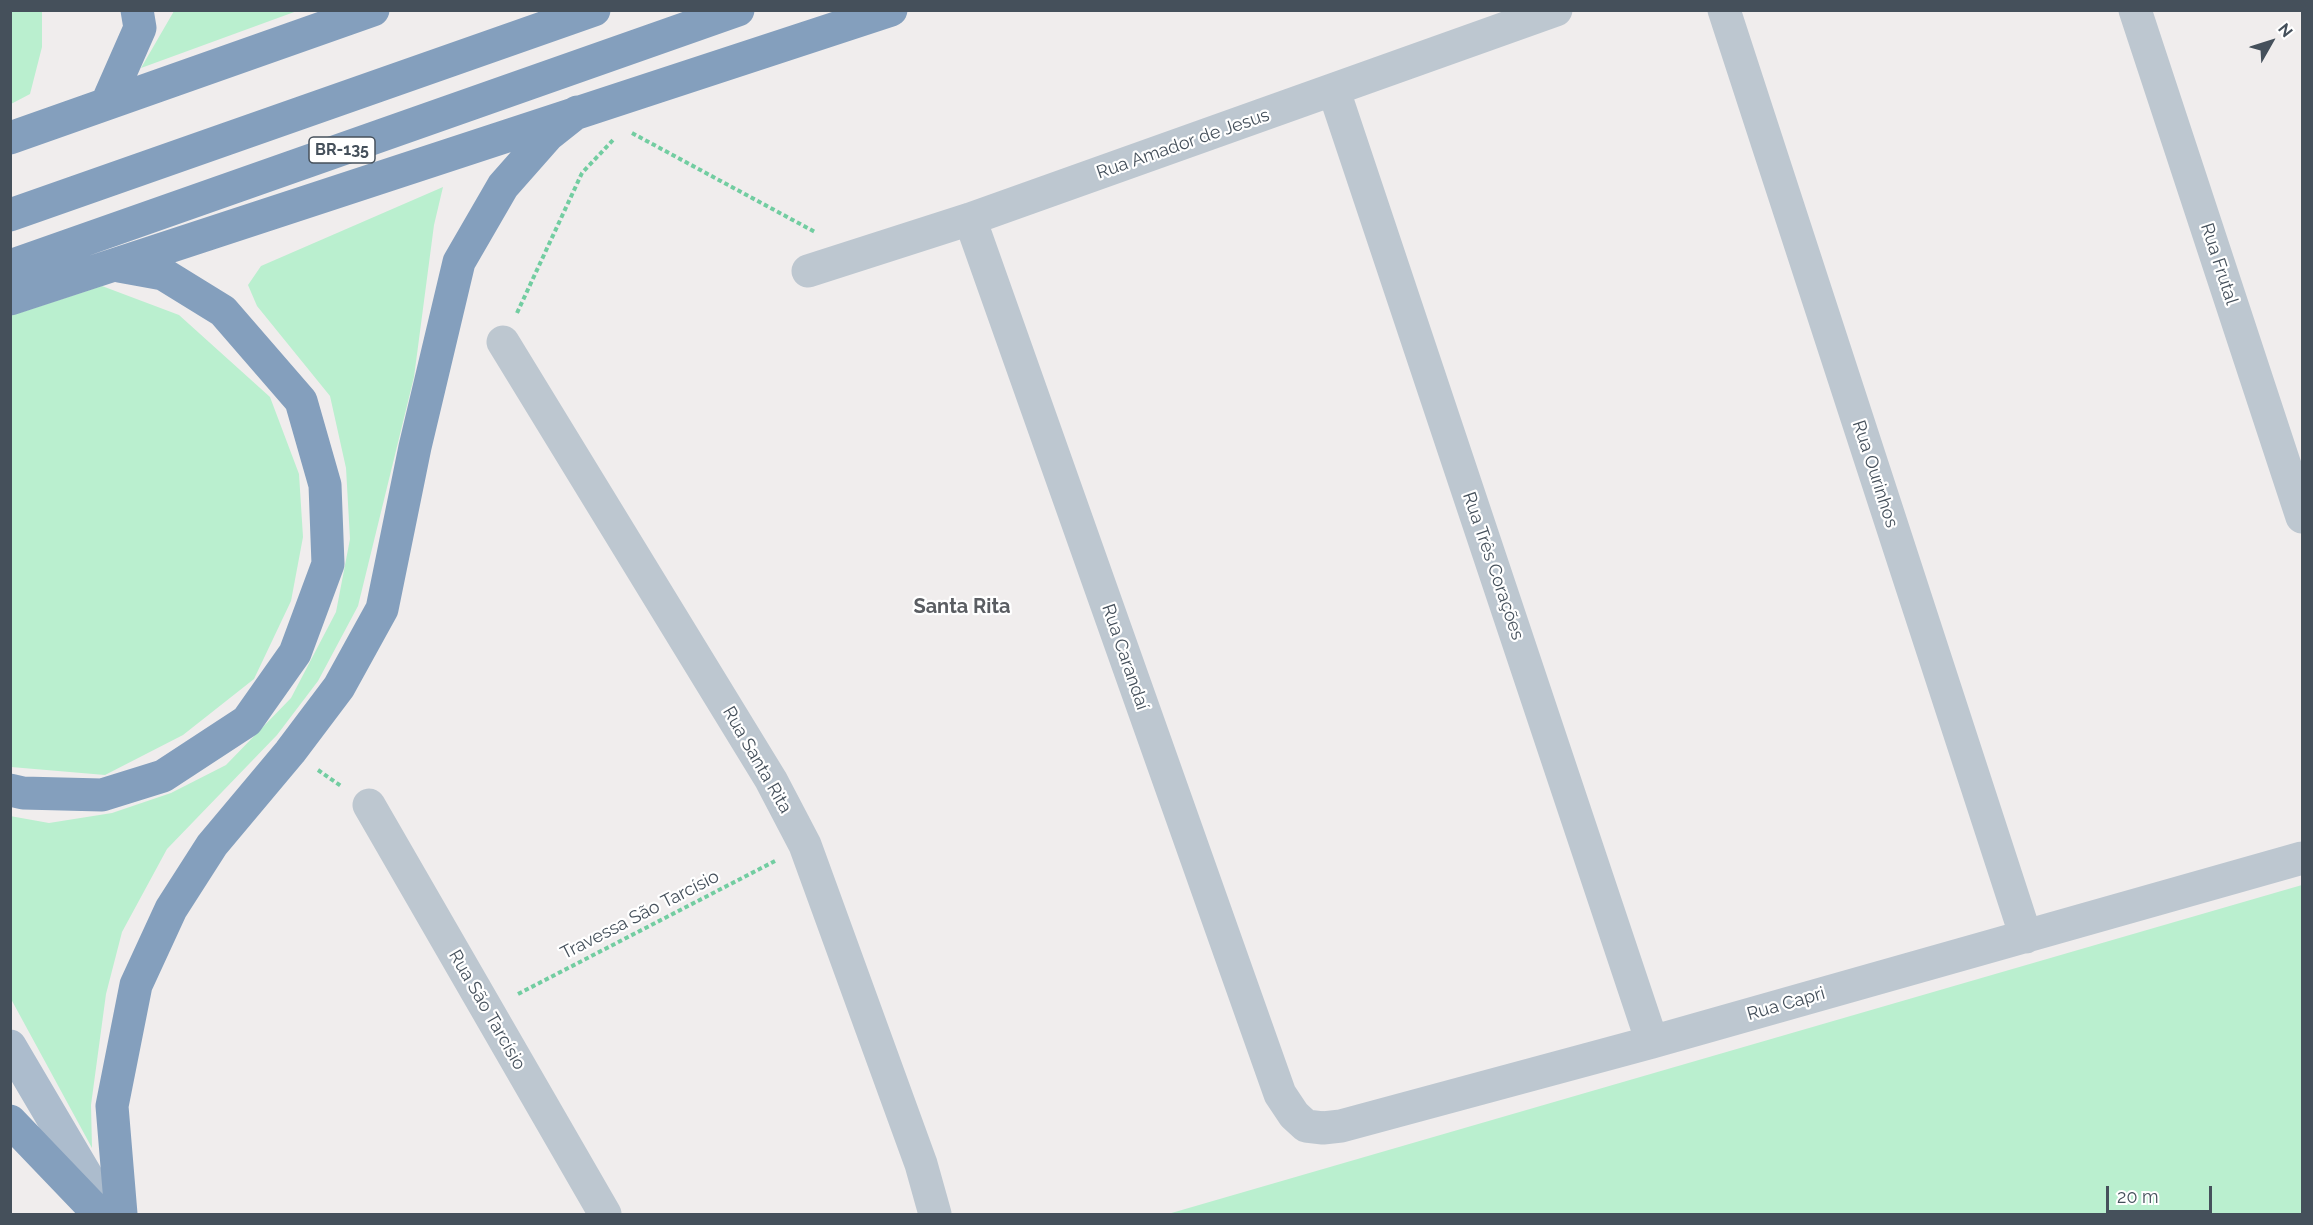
<!DOCTYPE html>
<meta charset="utf-8">
<style>
body{margin:0}
#map{position:relative;width:2313px;height:1225px;overflow:hidden;background:#f0eded;font-family:Raleway,sans-serif}
canvas{display:block}
.frame{position:absolute;inset:0;border:12px solid #45505b;pointer-events:none}
.north{position:absolute;left:2241px;top:12px;width:60px;height:60px;-webkit-text-stroke:4px #fff;paint-order:stroke;rotate:51deg;font-size:16px;font-weight:700;line-height:24px;text-align:center;color:#45505b}
.north::after{content:'';display:block;margin:auto;width:21px;height:27px;background:#45505b;clip-path:polygon(50% 0,100% 100%,50% 72%,0 100%)}
.scale{position:absolute;left:2106px;top:1186px;width:106px;height:27px;box-sizing:border-box;border:3px solid #45505b;border-top:0;padding-left:8px;font-size:18px;line-height:21px;white-space:nowrap;color:#45505b;-webkit-text-stroke:4px #fff;paint-order:stroke}
</style>
<div id="map">
<canvas width="2313" height="1225"></canvas>
<div class="frame"></div>
<div class="north">N</div>
<div class="scale">20 m</div>
</div>
<script>
const context = document.querySelector('canvas').getContext('2d');
context.lineJoin = 'round';
function fill(path, color) { context.fillStyle = color; context.fill(path, 'evenodd'); }
const poly = rows => new Path2D(rows.map(r => 'M' + r).join(''));
function strokePath(path, color, width, dash) { context.strokeStyle = color; context.lineWidth = width; context.lineCap = dash ? 'butt' : 'round'; context.setLineDash(dash || []); context.stroke(path); }
function label(font, color, halo, rows, align = 'center') {
  context.font = font + ' Raleway,sans-serif'; context.lineWidth = 4.5; context.setLineDash([]); context.textBaseline = 'middle'; context.strokeStyle = halo; context.fillStyle = color; for (const [text, x, y, turn = 0] of rows) {
    context.save(); context.translate(x, y); context.rotate((+turn || 0) * Math.PI / 180); context.textAlign = isNaN(turn) ? turn : align; if (halo) context.strokeText(text, 0, 0); context.fillText(text, 0, 0); context.restore();
  }
}
fill(poly([
 [11,10,42,11,42,47,30,94,11,104],
 [174,11,174,10,297,11,141,68],
 [443,187,434,225,414,377,358,606,318,681,277,735,167,849,122,932,106,994,91,1105,92,1148,11,999,10,816,49,823,112,813,171,793,226,765,291,698,336,612,350,539,346,468,330,396,257,306,248,285,261,266],
 [102,286,179,315,270,397,299,474,303,537,291,601,254,679,183,735,105,775,11,767,10,316],
 [2302,885,2302,1214,1168,1214]
]), '#baefcf');
strokePath(poly([
 [632,133,815,232],
 [517,313,582,173,613,140],
 [318,770,341,786],
 [518,994,775,861]
]), '#72cda1', 4, [4.5, 3]);
strokePath(poly([
 [1724,10,2026,937],
 [2135,10,2302,517],
 [1334,91,1652,1042],
 [970,219,1280,1094,1294,1115,1306,1126,1323,1128,1341,1126,1652,1042,2302,858],
 [808,271,970,219,1556,10],
 [503,342,771,780,805,845,921,1164,935,1214],
 [369,805,605,1214]
]), '#bdc7d0', 33);
strokePath(poly([
 [10,1046,109,1214]
]), '#acbccd', 33);
strokePath(poly([
 [107,103,140,28,137,10],
 [10,138,373,10],
 [10,215,594,10],
 [10,266,738,10],
 [10,299,891,10],
 [10,790,23,793,102,795,163,776,247,721,295,653,328,564,325,485,301,401,223,311,163,274,119,266],
 [10,1121,99,1214],
 [121,1214,112,1106,136,985,171,909,212,845,290,752,339,687,382,609,415,447,459,262,503,186,548,135,577,112]
]), '#849fbd', 33);
for (const [x, y, w] of [
 [342,150,66]
]) { const box = new Path2D(); box.roundRect(x - w / 2, y - 13, w, 26, 4.5); context.fillStyle = '#fff'; context.fill(box); strokePath(box, '#45505b', 1.5); }
label('bold 16px', '#45505b', null, [
 ["BR-135",342,150]
]);
label('18px', '#45505b', '#fff', [
 ["Rua Amador de Jesus",1183,144,-19],
 ["Rua Frutal",2219,264,72],
 ["Rua Ourinhos",1875,474,72],
 ["Rua Três Corações",1493,566,71],
 ["Rua Carandaí",1125,657,71],
 ["Rua Santa Rita",757,760,60],
 ["Travessa São Tarcísio",640,915,-27],
 ["Rua Capri",1786,1004,-16],
 ["Rua São Tarcísio",487,1010,60]
]);
label('bold 20px', '#5a5d62', '#fff', [
 ["Santa Rita",962,607]
]);
</script>
